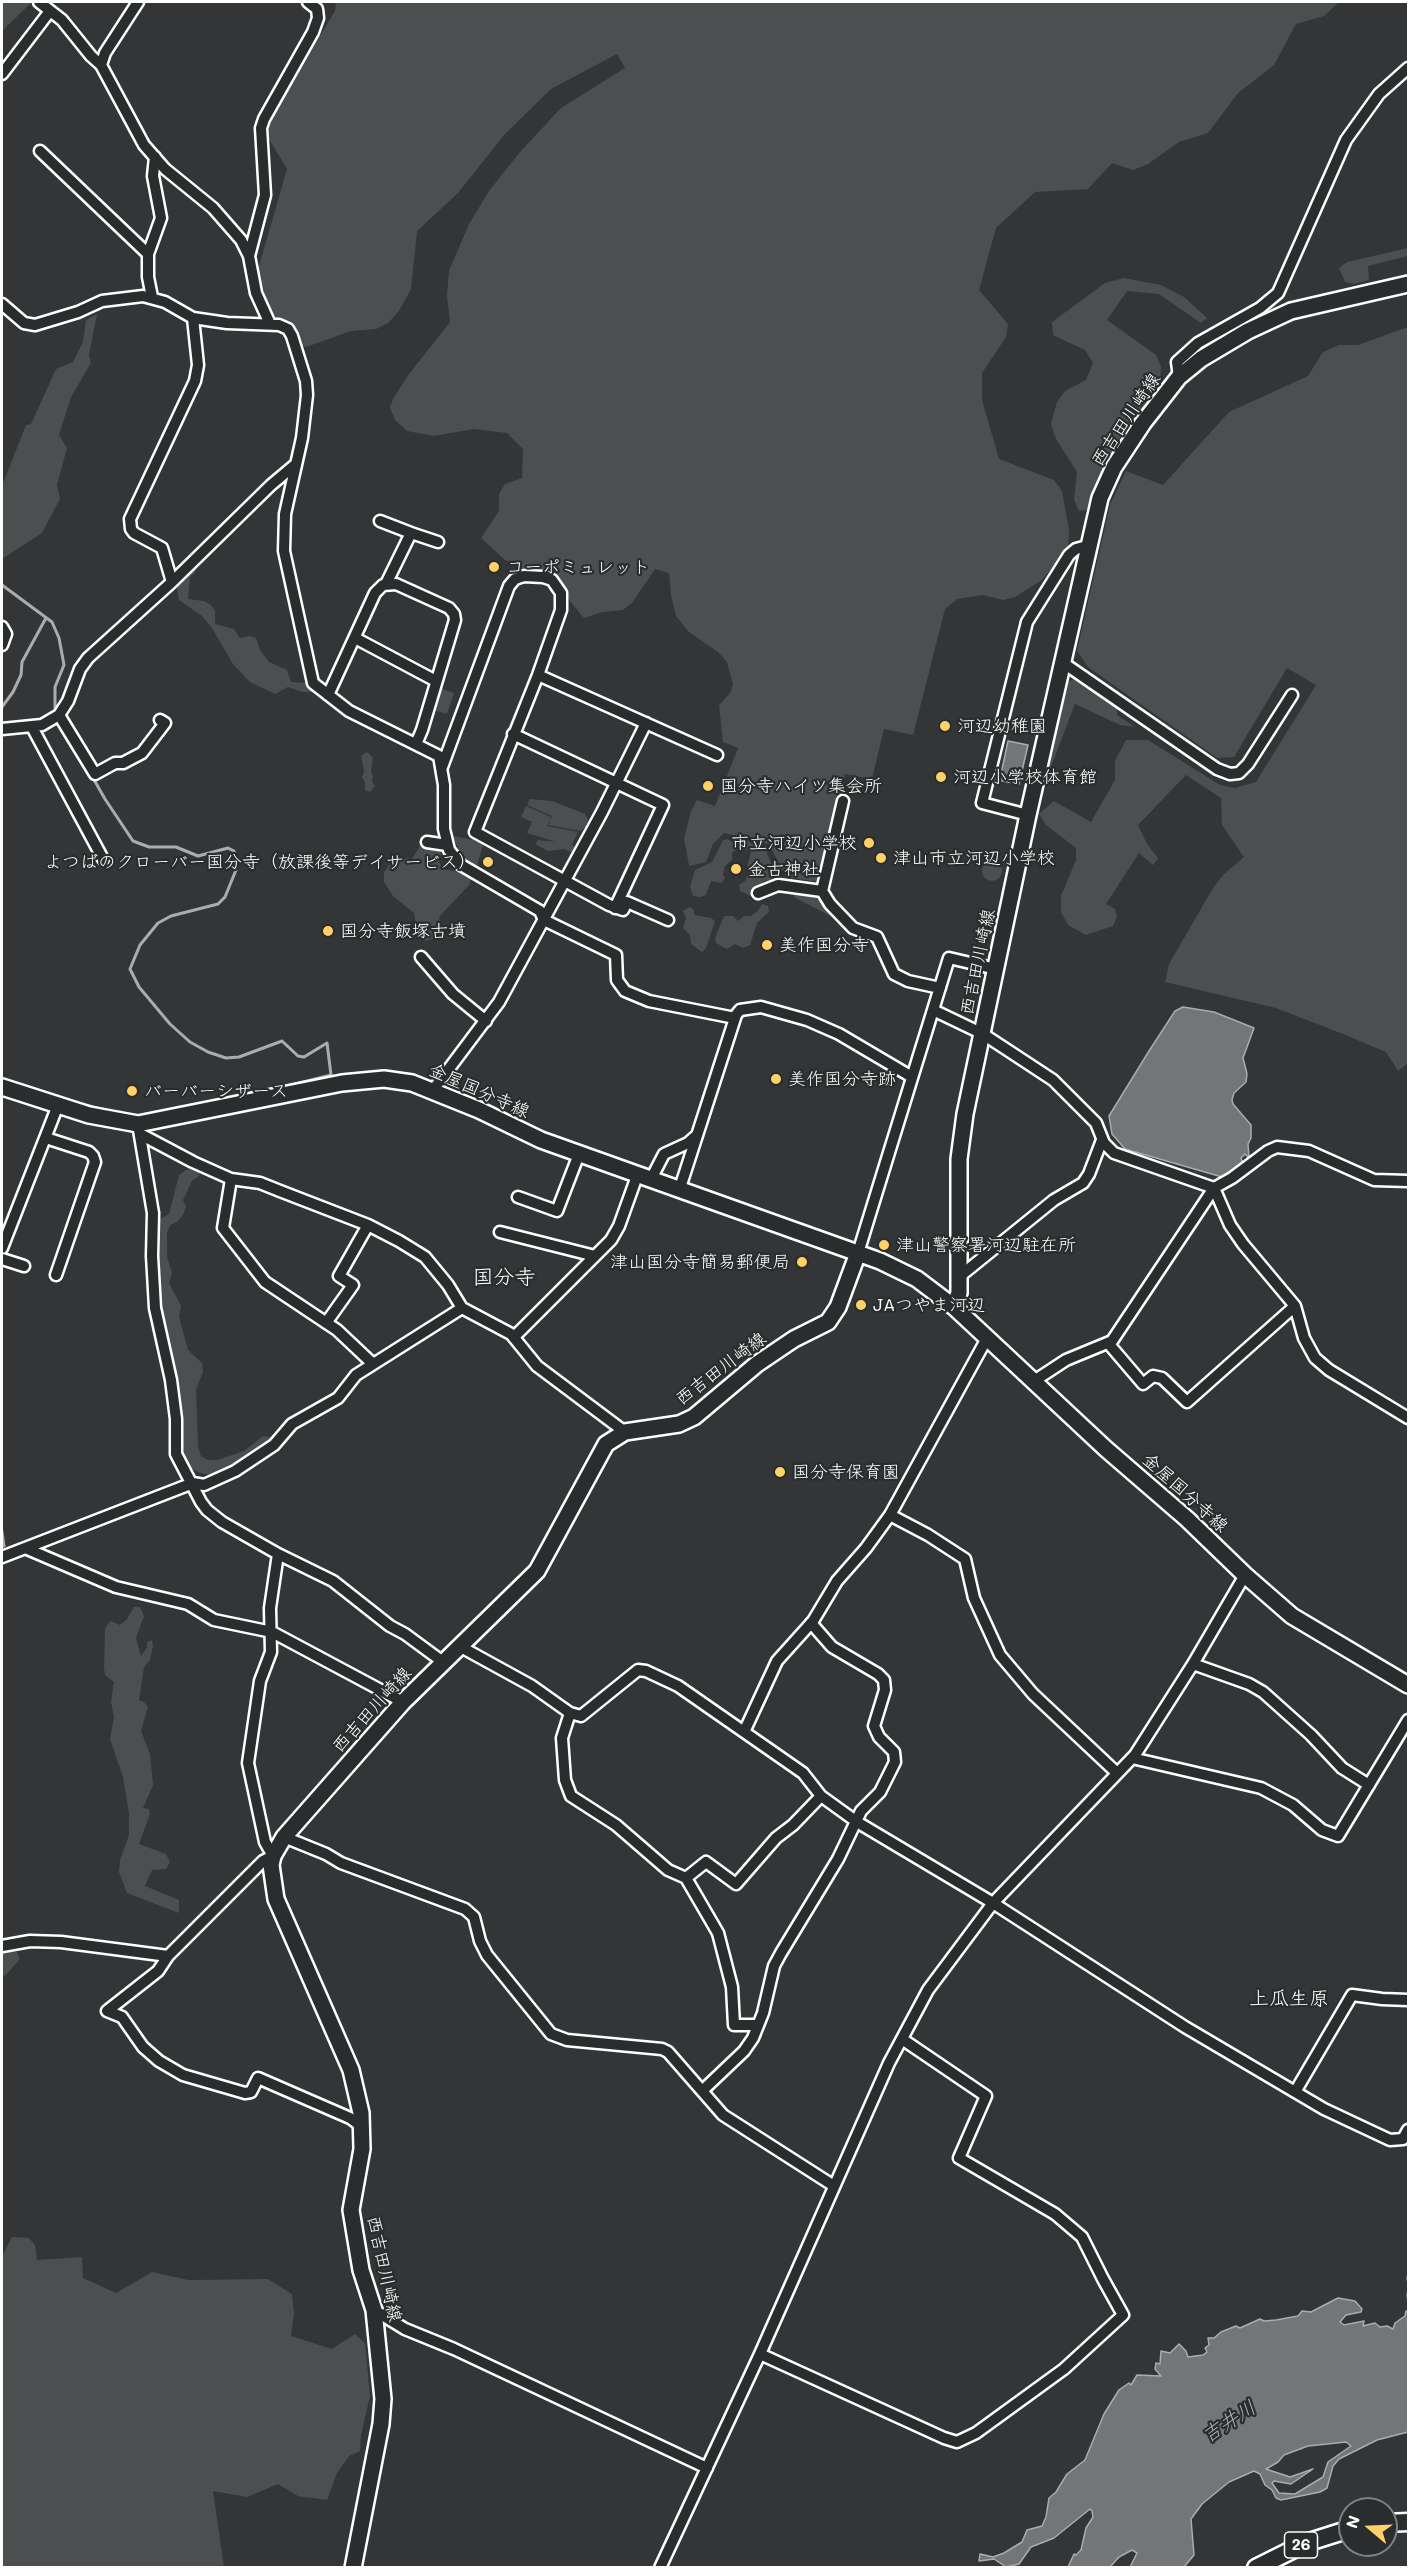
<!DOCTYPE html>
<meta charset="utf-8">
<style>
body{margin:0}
#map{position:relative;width:1410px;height:2569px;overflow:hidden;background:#333536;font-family:Mali,sans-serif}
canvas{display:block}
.frame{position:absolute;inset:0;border:3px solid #fff;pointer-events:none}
.north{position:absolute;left:1338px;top:2497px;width:60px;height:60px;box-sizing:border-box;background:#2a2d2e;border:2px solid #7f8182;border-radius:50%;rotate:289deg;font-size:16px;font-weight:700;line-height:24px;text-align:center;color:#fff}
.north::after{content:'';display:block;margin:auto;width:21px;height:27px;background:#ffd166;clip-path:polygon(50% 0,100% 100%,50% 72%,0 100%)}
</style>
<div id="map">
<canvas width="1410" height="2569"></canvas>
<div class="frame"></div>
<div class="north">N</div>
</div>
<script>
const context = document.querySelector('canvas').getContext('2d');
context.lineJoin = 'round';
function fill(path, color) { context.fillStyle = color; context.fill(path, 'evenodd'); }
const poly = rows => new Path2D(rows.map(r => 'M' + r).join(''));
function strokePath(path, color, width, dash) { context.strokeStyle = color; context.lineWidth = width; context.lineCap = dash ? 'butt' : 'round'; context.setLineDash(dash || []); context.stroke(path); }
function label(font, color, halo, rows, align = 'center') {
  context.font = font + ' Mali,"Klee One",sans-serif'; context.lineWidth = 4.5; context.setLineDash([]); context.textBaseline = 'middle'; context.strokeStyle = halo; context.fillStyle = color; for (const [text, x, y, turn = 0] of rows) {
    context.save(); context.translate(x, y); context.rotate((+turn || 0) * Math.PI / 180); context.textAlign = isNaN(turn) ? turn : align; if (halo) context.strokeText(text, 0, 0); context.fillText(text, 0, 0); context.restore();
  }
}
fill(poly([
 [2,2,32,2,2,31],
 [336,2,1339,2,1324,16,1296,24,1274,65,1238,93,1208,133,1179,142,1148,164,1133,170,1112,163,1088,189,1035,192,996,228,979,290,1008,324,1006,337,982,373,982,400,999,459,1054,480,1062,491,1069,530,1068,548,1042,580,1015,597,1003,600,983,595,957,599,945,609,913,735,884,729,872,779,845,774,818,882,786,877,769,844,724,833,713,844,706,862,689,866,684,838,691,811,697,800,715,806,738,748,723,742,719,705,730,693,733,685,727,662,718,652,689,632,676,616,671,595,669,573,655,569,632,603,623,610,602,612,584,618,569,600,564,584,552,575,531,572,505,560,481,538,499,511,499,494,505,484,522,478,523,449,507,433,474,429,434,436,407,431,395,420,390,407,394,397,409,374,450,322,447,295,449,271,469,224,489,191,520,152,561,108,625,68,617,54,551,89,505,134,458,193,417,231,411,289,399,311,388,323,376,329,351,331,306,347,301,346,296,333,273,320,259,282,259,266,287,169,267,136,267,128,269,120,335,11],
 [1408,248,1408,256,1368,266,1369,280,1354,284,1345,282,1339,268,1347,262],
 [1124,278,1161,285,1184,297,1207,318,1201,323,1159,294,1127,291,1107,320,1156,355,1161,367,1160,382,1117,442,1103,469,1089,505,1086,510,1079,511,1074,500,1077,472,1056,439,1051,424,1057,402,1065,391,1086,380,1093,363,1085,350,1053,335,1052,322,1105,283],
 [97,314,89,355,91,363,71,397,59,435,67,448,57,485,60,499,42,533,2,559,2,486,26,425,31,424,56,369,73,362,83,342,86,320],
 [1408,327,1408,1063,1398,1071,1386,1052,1343,1034,1276,1008,1165,982,1169,964,1213,888,1224,874,1244,857,1222,825,1221,798,1186,775,1138,825,1147,844,1158,858,1153,865,1139,853,1106,904,1115,909,1117,917,1113,926,1086,935,1068,925,1061,912,1061,896,1076,860,1076,848,1046,825,1039,814,1054,801,1091,822,1115,780,1115,761,1126,740,1148,740,1220,785,1235,788,1256,782,1316,685,1287,668,1234,757,1217,758,1088,667,1077,651,1110,505,1126,471,1163,485,1229,412,1308,376,1323,352,1339,345,1358,345],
 [192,567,196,568,195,573,190,577,188,599,204,601,211,605,215,611,215,624,234,629,240,638,250,636,256,638,260,650,269,662,287,670,291,682,309,683,313,692,303,692,288,687,275,694,250,682,233,664,212,628,202,616,179,600,177,587,182,577],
 [1074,679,1117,708,1117,715,1135,727,1120,725,1075,704,1038,800,1065,683],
 [439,688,454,693,447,714,433,710],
 [367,752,373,758,371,772,373,776,372,781,375,786,370,792,365,790,365,782,362,777,364,772,361,756],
 [530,799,552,801,585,814,588,820,586,826,581,831,548,825,552,816,527,805],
 [526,806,551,817,547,826,578,832,572,845,578,848,575,854,564,849,548,851,535,844,538,840,556,842,527,833,532,822,521,817],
 [453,836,484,842,476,869,462,857],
 [736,838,748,840,751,844,758,843,761,849,766,851,774,869,772,880,764,881,751,896,740,891,739,885,745,881,749,871,747,866,751,853,749,850,737,849,732,853,732,860,725,866,723,874,725,878,722,883,711,881,706,895,700,897,693,896,690,887,695,870,712,862,723,840,728,839,732,842],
 [431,844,438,848,441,854,439,862,443,869,464,873,471,878,469,885,439,917,441,928,435,938,425,941,418,936,414,913,393,896,384,882,384,872,395,858,412,859,420,846],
 '982 871a10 10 0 1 1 20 0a10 10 0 1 1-20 0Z',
 [793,890,818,894,835,916,834,918,794,897],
 [762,904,768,906,769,912,757,923,750,945,743,948,735,944,727,949,716,943,715,938,724,916,733,916,738,921,744,916,751,916,758,911],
 [690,907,694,910,694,915,711,918,715,921,706,948,702,952,691,944,690,935,683,928,686,918,683,911],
 [195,1169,200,1171,199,1176,192,1181,183,1200,186,1206,183,1215,177,1222,170,1225,167,1233,167,1257,172,1273,169,1283,181,1306,179,1317,188,1350,202,1363,203,1372,196,1389,198,1446,201,1456,208,1460,217,1460,244,1451,263,1436,270,1437,271,1442,217,1476,200,1473,191,1468,180,1453,159,1307,155,1255,156,1221,169,1214,179,1175,186,1170],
 [134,1607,140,1607,144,1616,136,1638,141,1656,147,1648,147,1642,152,1640,153,1646,150,1660,144,1667,139,1700,144,1702,148,1707,141,1731,150,1754,153,1785,143,1808,149,1809,150,1814,139,1844,166,1854,170,1862,166,1869,152,1870,145,1886,179,1900,179,1913,127,1893,119,1872,120,1860,129,1835,129,1813,123,1777,110,1739,114,1717,111,1702,114,1682,105,1675,104,1668,105,1629,110,1621,120,1625,127,1619],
 [2,1951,17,1952,20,1959,5,1976,2,1974],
 [12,2237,29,2238,35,2245,37,2260,82,2257,83,2278,116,2293,152,2272,188,2280,268,2279,292,2294,294,2313,291,2336,332,2349,355,2334,365,2343,370,2396,361,2435,360,2451,349,2456,337,2473,327,2500,298,2496,278,2484,247,2497,213,2491,224,2567,2,2567,2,2256]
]), '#4c4f50');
const water = poly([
 [1008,741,1028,745,1019,784,997,780,998,774,1001,774,1008,741],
 [1183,1007,1214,1012,1254,1028,1243,1058,1247,1074,1246,1082,1234,1093,1232,1100,1233,1104,1251,1125,1251,1138,1248,1144,1249,1158,1245,1154,1241,1158,1243,1164,1222,1177,1125,1149,1112,1134,1109,1116,1149,1051,1175,1011,1183,1007],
 [1338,2298,1355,2301,1362,2309,1361,2312,1346,2315,1340,2322,1344,2325,1364,2321,1363,2326,1375,2323,1380,2327,1387,2326,1393,2329,1395,2323,1405,2316,1406,2311,1408,2313,1408,2432,1377,2440,1339,2459,1333,2466,1327,2488,1320,2492,1281,2500,1276,2498,1272,2490,1265,2485,1260,2474,1254,2471,1229,2482,1202,2504,1191,2519,1194,2555,1184,2567,1130,2567,1137,2553,1132,2550,1119,2557,1110,2567,1068,2567,1074,2554,1076,2555,1081,2550,1086,2528,1093,2517,1092,2511,1090,2509,1054,2538,1031,2547,1019,2564,1006,2567,994,2559,979,2561,980,2554,993,2557,1004,2553,1022,2542,1027,2530,1042,2526,1046,2517,1049,2498,1056,2492,1067,2474,1085,2460,1104,2414,1119,2390,1129,2383,1131,2385,1137,2375,1161,2376,1155,2369,1156,2363,1160,2364,1161,2351,1170,2353,1179,2344,1186,2351,1188,2357,1203,2355,1207,2352,1205,2348,1209,2345,1208,2338,1214,2338,1221,2332,1236,2326,1240,2328,1260,2319,1264,2321,1276,2320,1298,2316,1302,2311,1311,2312,1338,2298],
 [1346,2442,1351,2446,1328,2462,1323,2477,1295,2494,1279,2493,1272,2483,1274,2481,1291,2484,1313,2469,1290,2477,1266,2469,1278,2462,1284,2455,1308,2446,1346,2442]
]);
fill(water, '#737576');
strokePath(water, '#abacad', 1.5);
strokePath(poly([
 [2,585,52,622,59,638,64,665,55,687,55,713],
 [2,707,13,692,21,675,22,662,46,618],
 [93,778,105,799,133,841,149,847,176,847,198,856,228,848,234,851,236,870,225,897,218,904,171,916,158,923,140,945,130,969,139,987,170,1024,190,1042,208,1052,226,1058,239,1057,282,1041,298,1056,304,1057,327,1043,331,1075,283,1087],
 [70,1101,109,1111],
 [2,1532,4,1546],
 [1408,2277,1408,2280],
 [1408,2294,1408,2297]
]), '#abacad', 3);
const minor = poly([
 [39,2,62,20,91,56,101,65,144,145,165,169,213,208,241,240,249,256,256,293,270,324],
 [101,65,105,53,138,2],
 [2,74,50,11],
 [40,151,148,254],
 [249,256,265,195,261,128,264,119,313,32,318,18,317,9,308,2],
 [152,297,148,277,148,254,161,218,153,176,155,157],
 [2,304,24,323,35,325,78,312,102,301,143,296,165,302,193,318,227,323,279,325,288,329,292,336,306,381,307,395,302,438,285,514,284,551,313,683,349,711,439,756,444,785,444,829,449,850,461,865,540,911,544,920,616,955,617,980,625,991,649,1001,735,1018],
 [1179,377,1177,362,1198,343,1260,308,1278,293,1346,140,1379,94,1408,68],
 [380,521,411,533],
 [172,582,162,548,134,533,131,529,130,519,195,381,198,365,193,318],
 [386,584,411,533,438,542],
 [2,627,6,634,2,645],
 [355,638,436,681],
 [1062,662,1217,769,1230,774,1239,773,1248,764,1292,695],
 [538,675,717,755],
 [328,695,375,593,383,585,396,584,449,608,454,614,455,620,422,730,416,744],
 [59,715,95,774,115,763,123,763,142,753,165,723,160,720],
 [32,727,103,859],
 [2,729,42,725,59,715,68,701,80,669,88,658,172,582,271,485,296,464],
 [513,734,663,805,615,908],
 [442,767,509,586,515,579,524,576,543,577,552,580,561,593,561,610,538,675,475,832,609,905,623,910,627,902,668,920],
 [843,801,822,891,830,904,853,928,877,937,894,974,908,981,940,988],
 [1028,815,982,803,1027,622,1069,555,1076,549,1087,546],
 [427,842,447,845],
 [758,893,778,885,822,891],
 [421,957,453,994,486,1021],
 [933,1010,983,1034,1053,1080,1096,1123,1104,1143,1114,1153,1214,1188,1230,1225,1243,1244,1295,1306,1304,1338,1315,1358,1329,1370,1408,1418],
 [433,1090,499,1002,602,812,646,723],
 [138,1124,153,1213,152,1256,155,1308,171,1380,176,1419,176,1454,201,1502,207,1510,222,1522,278,1554,333,1581,390,1626,405,1634,443,1662],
 [142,1135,193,1162,231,1179,260,1183,280,1191,368,1225,399,1241,425,1257,448,1285,462,1308,511,1334,537,1366,625,1432],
 [46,1138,89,1152,93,1156,95,1162,56,1275],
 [231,1179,223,1228,265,1282,337,1330,373,1364],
 [650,1181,664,1154,688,1143,697,1135],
 [679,1191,736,1015,740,1010,761,1007,807,1020,839,1034,912,1077],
 [518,1197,557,1211,579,1154],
 [500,1232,595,1256],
 [2,1248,58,1105],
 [858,1253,949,958,996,969],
 [2,1259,24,1266],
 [959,1277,1054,1200,1083,1183,1089,1174,1102,1140],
 [326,1323,353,1285,339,1276,368,1225],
 [514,1337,611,1240,619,1226,637,1176],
 [1108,1343,1143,1384,1153,1376,1162,1378,1187,1402,1295,1306],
 [1034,1381,1066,1360,1112,1341,1214,1188,1232,1178,1268,1151,1277,1147,1309,1151,1374,1180,1408,1181],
 [890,1515,928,1535,965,1559,974,1598,1000,1655,1033,1694,1117,1773],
 [25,1548,116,1587,188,1604,214,1620,272,1632,403,1702],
 [2,1557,193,1483,204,1485,235,1471,274,1445,292,1424,338,1398,356,1375,462,1308],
 [461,1647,532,1686,570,1713,581,1716,638,1670,646,1671,678,1686,803,1773,821,1796,857,1822,993,1903,1185,2027,1324,2109,1390,2140,1403,2139,1408,2130],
 [1193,1664,1249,1684,1263,1692,1311,1735,1342,1768,1369,1785],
 [570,1713,562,1738,565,1780,571,1796,616,1825,668,1870,686,1878,718,1933,732,1987,734,2025,758,2025],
 [744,1732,777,1661,813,1621,837,1581,866,1548,890,1515,986,1340],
 [1132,1758,1261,1788,1293,1805,1322,1830,1338,1836,1408,1720],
 [284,1837,326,1854,341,1863,465,1909,474,1917,480,1941,487,1955,551,2034,567,2040,662,2049,668,2052,723,2115,834,2186],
 [686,1878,706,1862,736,1884,776,1838,793,1825,821,1796],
 [2,1946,30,1941,61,1942,168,1956],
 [107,2011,158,1971,168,1956,263,1861,273,1856,265,1842,248,1763,260,1681,271,1652,270,1608,278,1554],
 [107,2011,122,2017,143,2047,159,2061,183,2075,245,2093,251,2092,258,2078,350,2118,361,2126],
 [702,2091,744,2051,753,2038,763,2013,774,1966,781,1953,838,1859,861,1811,880,1792,895,1762,894,1752,879,1737,874,1726,885,1690,884,1680,878,1674,832,1647,811,1623],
 [1295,2092,1352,1995,1382,1999,1408,2000],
 [374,2310,405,2329,454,2349,707,2468],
 [760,2354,944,2438,957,2442,976,2433,1064,2369,1123,2315,1103,2279,1082,2237,1055,2214,959,2158,986,2096,902,2039],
 [660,2568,760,2354,889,2063,928,1990,993,1903,1135,1755,1193,1664,1245,1575]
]);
const secondary = poly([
 [2,1087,89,1115,138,1124,342,1083,384,1079,412,1083,479,1110,541,1140,880,1261,917,1279,954,1307,1106,1449,1187,1519,1245,1575,1292,1616,1408,1685],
 [954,1307,959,1293,959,1159,965,1114,1028,815,1100,498,1114,467,1143,423,1179,377,1201,359,1248,331,1291,311,1408,284],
 [353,2568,381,2424,383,2399,374,2310,361,2270,351,2210,362,2149,361,2113,351,2070,276,1899,271,1865,273,1856,284,1837,403,1702,537,1571,606,1444,625,1432,679,1424,694,1417,757,1364,794,1339,828,1322,838,1307,858,1253]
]);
const primary = poly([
 [1386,2523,1408,2522],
 [1256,2568,1306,2543,1350,2529]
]);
strokePath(minor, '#fff', 15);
strokePath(secondary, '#fff', 20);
strokePath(primary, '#fff', 21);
strokePath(minor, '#2a2d2e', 10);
strokePath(secondary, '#2a2d2e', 15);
strokePath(primary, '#2a2d2e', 16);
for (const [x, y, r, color] of [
 [494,567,6,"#ffd166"],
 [945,726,6,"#ffd166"],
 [941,777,6,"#ffd166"],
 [708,786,6,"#ffd166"],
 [869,843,6,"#ffd166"],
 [881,858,6,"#ffd166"],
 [488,862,6,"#ffd166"],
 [736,869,6,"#ffd166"],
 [328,931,6,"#ffd166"],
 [767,945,6,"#ffd166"],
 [776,1079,6,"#ffd166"],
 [132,1091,6,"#ffd166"],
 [884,1245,6,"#ffd166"],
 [802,1262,6,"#ffd166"],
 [861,1305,6,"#ffd166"],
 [780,1472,6,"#ffd166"]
]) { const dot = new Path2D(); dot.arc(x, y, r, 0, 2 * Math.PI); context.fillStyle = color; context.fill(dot); strokePath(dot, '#2a2d2e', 2); }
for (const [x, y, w] of [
 [1301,2545,33]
]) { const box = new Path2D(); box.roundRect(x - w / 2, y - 13, w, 26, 4.5); context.fillStyle = '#2a2d2e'; context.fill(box); strokePath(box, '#fff', 1.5); }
label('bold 16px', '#fff', null, [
 ["26",1301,2545]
]);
label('18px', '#fff', '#2a2d2e', [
 ["西吉田川崎線",1126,420,-56],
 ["西吉田川崎線",978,962,-78],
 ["金屋国分寺線",479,1091,24],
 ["西吉田川崎線",721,1369,-37],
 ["金屋国分寺線",1185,1493,42],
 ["西吉田川崎線",372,1710,-48],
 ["西吉田川崎線",384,2269,78]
]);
label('18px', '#fff', '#2a2d2e', [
 ["コーポミュレット",506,567],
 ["河辺幼稚園",957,726],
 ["河辺小学校体育館",953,777],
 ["国分寺ハイツ集会所",720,786],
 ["市立河辺小学校",857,843,"right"],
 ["津山市立河辺小学校",893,858],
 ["よつばのクローバー国分寺（放課後等デイサービス）",476,862,"right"],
 ["金古神社",748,869],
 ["国分寺飯塚古墳",340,931],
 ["美作国分寺",779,945],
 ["美作国分寺跡",788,1079],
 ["バーバーシザース",144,1091],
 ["津山警察署河辺駐在所",896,1245],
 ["津山国分寺簡易郵便局",790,1262,"right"],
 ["JAつやま河辺",873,1305],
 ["国分寺保育園",792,1472]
], 'left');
label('20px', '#fff', '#2a2d2e', [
 ["上瓜生原",1289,1999]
]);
label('italic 20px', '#b2b3b4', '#2a2d2e', [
 ["吉井川",1229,2422,-33]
]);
label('21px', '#fff', '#2a2d2e', [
 ["国分寺",504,1278]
]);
</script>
